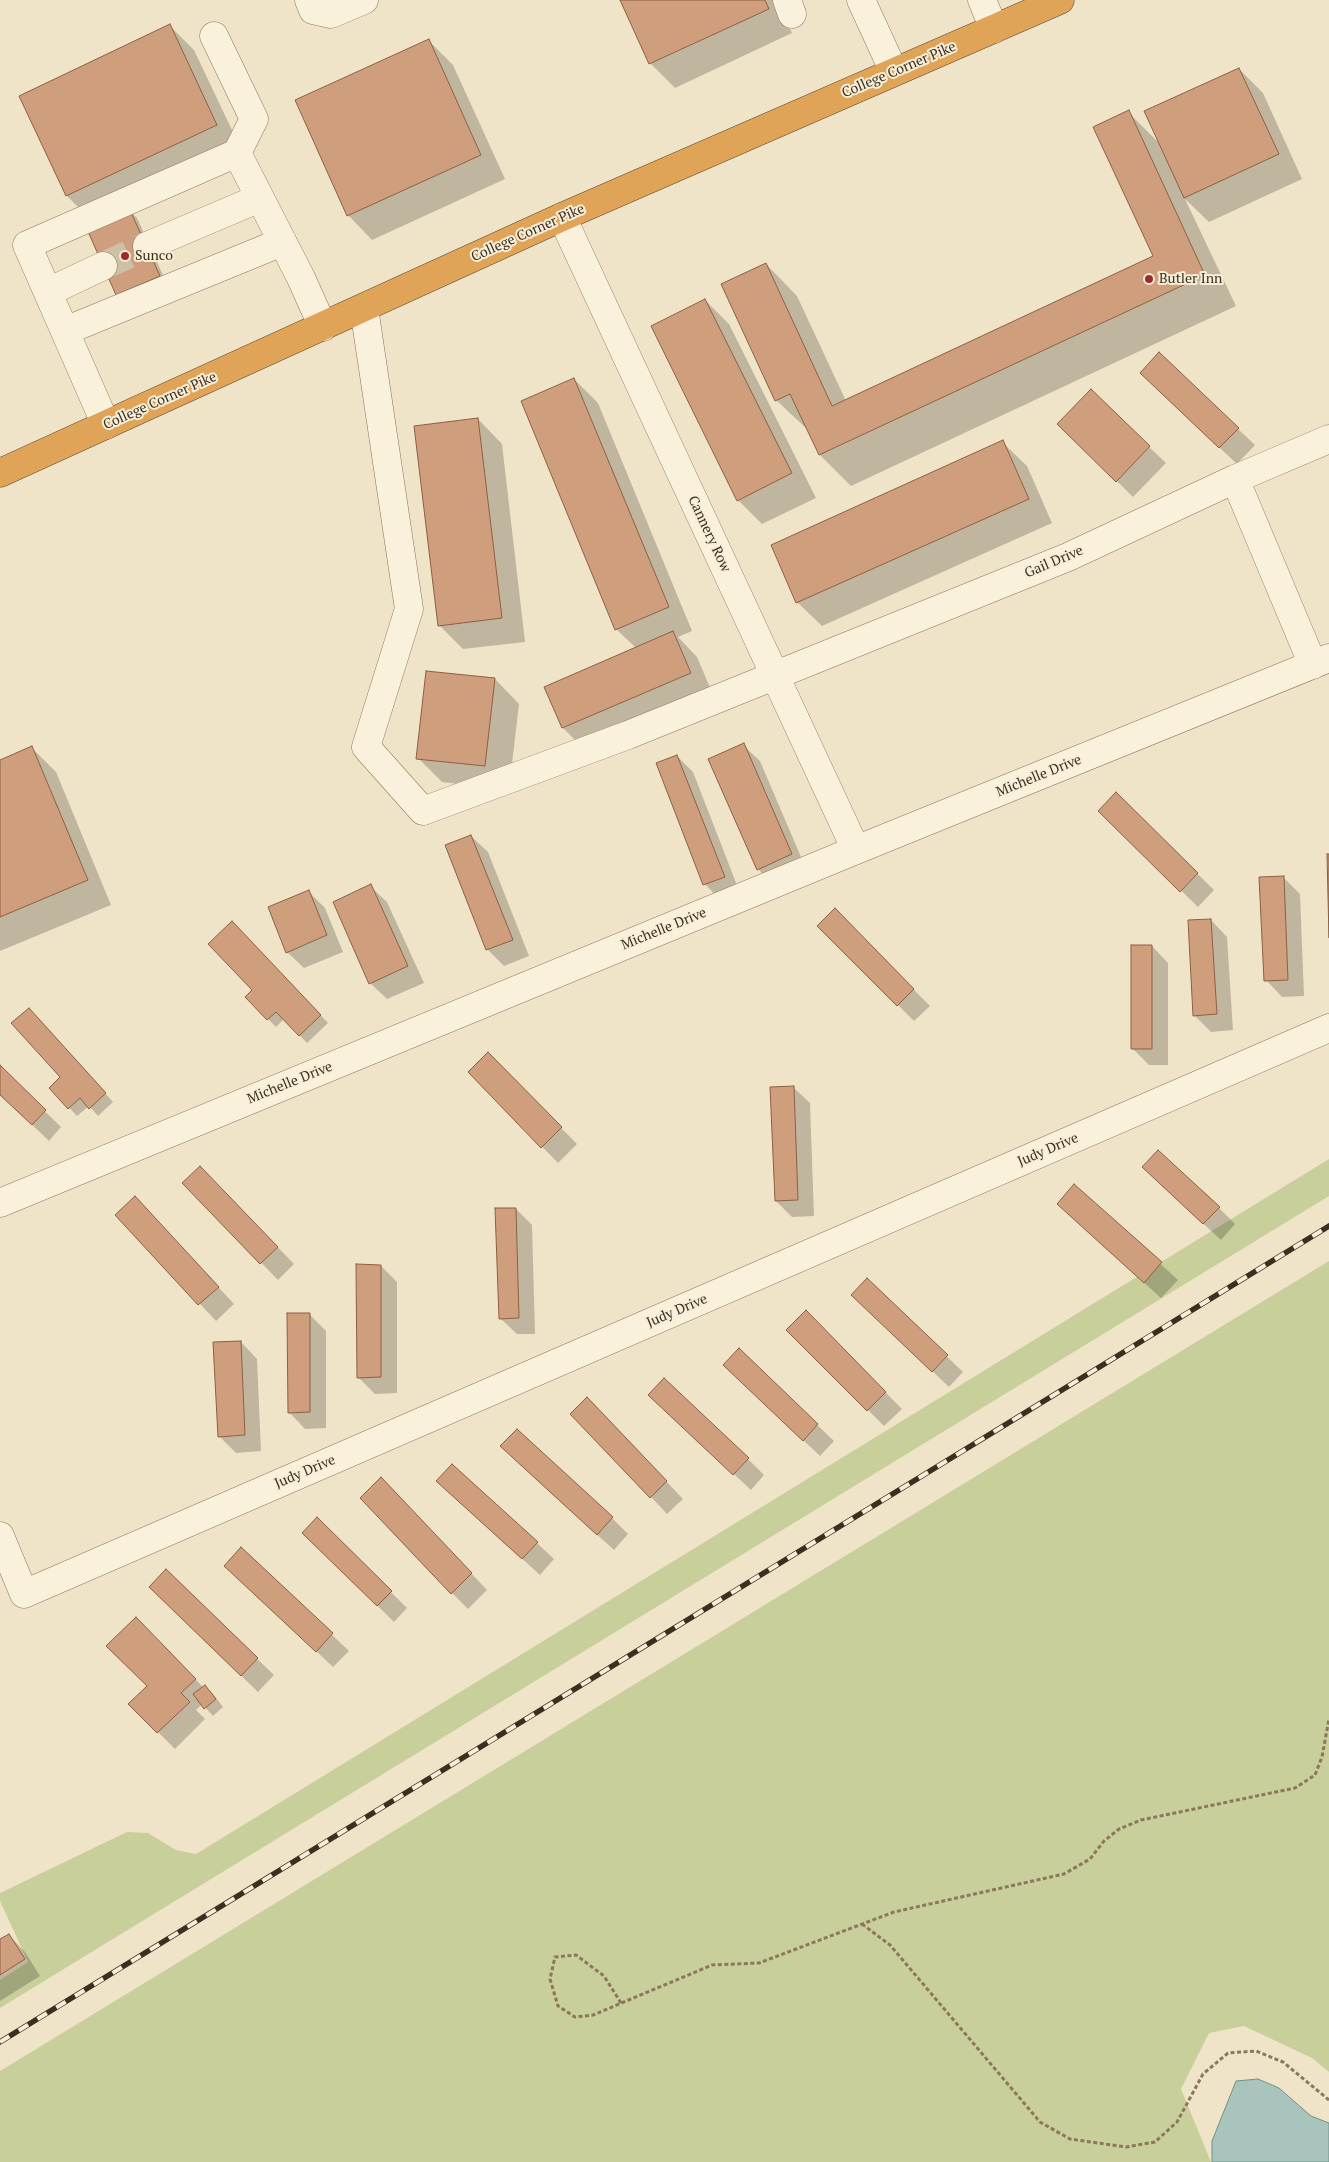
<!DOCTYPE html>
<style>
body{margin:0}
canvas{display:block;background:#f0e4c8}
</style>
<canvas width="1329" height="2162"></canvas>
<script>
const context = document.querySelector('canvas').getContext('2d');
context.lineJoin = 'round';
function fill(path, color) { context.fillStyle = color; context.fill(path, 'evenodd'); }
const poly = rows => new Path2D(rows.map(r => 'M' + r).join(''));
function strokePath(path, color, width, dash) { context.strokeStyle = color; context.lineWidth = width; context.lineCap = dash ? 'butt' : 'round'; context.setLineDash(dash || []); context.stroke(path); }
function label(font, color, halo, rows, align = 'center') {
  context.font = font + ' "PT Serif",serif'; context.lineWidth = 4; context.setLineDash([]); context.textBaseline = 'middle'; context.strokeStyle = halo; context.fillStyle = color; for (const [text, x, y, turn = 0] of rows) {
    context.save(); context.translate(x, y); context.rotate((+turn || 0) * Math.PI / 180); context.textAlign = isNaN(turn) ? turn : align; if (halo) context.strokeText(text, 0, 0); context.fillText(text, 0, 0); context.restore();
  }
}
fill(poly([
 [1329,1159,1329,1196,0,2008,0,1980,28,1962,0,1901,0,1893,127,1832,148,1833,176,1850,196,1854],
 [1329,1261,1329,2072,1312,2058,1244,2026,1209,2033,1181,2089,1211,2162,0,2162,0,2071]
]), '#c9cf9b');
const water = poly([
 [1258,2079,1279,2088,1311,2116,1329,2123,1329,2162,1212,2162,1212,2141,1236,2081,1258,2079]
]);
fill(water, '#a9c4bc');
strokePath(water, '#6f938a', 1);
fill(poly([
 [621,0,777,0,792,33,675,88,650,63],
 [169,25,194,50,241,149,91,220,67,196,21,96],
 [429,41,453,65,505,179,372,240,348,215],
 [1239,69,1263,93,1302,179,1209,222,1185,199,1236,306,851,486,820,455,809,431,776,400,766,264,797,296,846,401,1155,256,1128,112,1160,144],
 [129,210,137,218,167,284,125,303,117,295,88,228],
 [705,300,729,324,816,498,762,524,738,500],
 [574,379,598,403,692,631,678,637,697,657,714,697,587,752,563,728,636,648,616,629],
 [1158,390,1238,429,1255,445,1237,464],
 [1091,391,1166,463,1133,497,1059,424],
 [478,419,502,444,525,642,463,649,439,625],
 [1002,442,1027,466,1052,523,822,626,797,602],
 [427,672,495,679,519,704,509,790,442,782,418,758],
 [743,745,760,761,807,871,774,886,758,869],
 [32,748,56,772,111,905,0,951,0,761],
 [677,756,693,772,740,893,721,901,705,884,658,763],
 [1116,794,1214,890,1198,907,1116,827],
 [471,836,488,852,529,956,504,966,487,949],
 [1283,877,1300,894,1304,996,1282,997,1266,980],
 [370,886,387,902,424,983,387,999,370,983],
 [309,892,325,908,343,952,304,968,287,952],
 [835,910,930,1006,914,1021,819,926],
 [1211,920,1227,937,1233,1030,1211,1032,1194,1015],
 [240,930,328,1023,307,1043,284,1019,276,1027,268,1019,253,990],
 [1152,946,1168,963,1168,1065,1149,1065,1132,1048],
 [37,1017,113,1102,98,1116,89,1106,77,1116,51,1088,62,1077],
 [488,1054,577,1144,558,1163,469,1072],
 [0,1067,61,1127,49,1141,0,1094],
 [793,1087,810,1103,814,1216,792,1217,776,1201],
 [184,1183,217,1184,294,1264,278,1280],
 [1160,1184,1219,1208,1235,1224,1221,1240],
 [1075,1186,1178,1280,1161,1298,1058,1204],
 [516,1209,532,1225,535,1334,517,1334,500,1318],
 [151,1214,234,1304,216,1321,117,1215],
 [381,1266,397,1282,397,1393,375,1394,358,1377],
 [867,1280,963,1372,949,1387,869,1311],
 [806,1312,902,1409,884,1426,788,1330],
 [309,1314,326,1331,326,1428,305,1429,289,1412],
 [241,1342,257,1359,261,1451,236,1453,219,1436],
 [739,1350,834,1441,820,1456,741,1381],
 [666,1411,748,1459,764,1475,751,1490],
 [604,1415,683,1499,667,1514,651,1497],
 [518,1463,612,1518,628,1534,614,1550],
 [397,1495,487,1590,468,1609,452,1593],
 [454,1497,537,1543,554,1559,540,1575],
 [317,1519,407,1608,394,1622,320,1549],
 [242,1549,349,1651,333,1667,242,1582],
 [166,1571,274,1675,258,1692,167,1604],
 [136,1619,204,1688,205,1686,213,1694,223,1707,213,1716,202,1704,196,1710,205,1719,175,1749,130,1704,149,1686],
 [9,1935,25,1952,40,1976,0,2001,0,1941]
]), '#0003');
const building = poly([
 [620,0,765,0,769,9,649,64,620,0],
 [170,24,217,125,66,196,19,96,170,24],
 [429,39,481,155,347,216,295,100,429,39],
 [1239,68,1279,154,1184,198,1144,111,1239,68],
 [1129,110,1205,275,819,455,790,394,775,401,721,284,766,263,832,406,1153,256,1093,127,1129,110],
 [129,208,160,276,116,295,86,227,129,208],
 [705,299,792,473,737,501,651,326,705,299],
 [1159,352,1239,428,1219,448,1140,373,1159,352],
 [574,378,669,607,615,630,521,401,574,378],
 [1091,389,1150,446,1116,482,1057,424,1091,389],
 [478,418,502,618,438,626,414,426,478,418],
 [1003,440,1029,499,796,603,771,545,1003,440],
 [673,631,691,673,562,728,544,687,673,631],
 [426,671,495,678,485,766,416,759,426,671],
 [744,743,792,854,757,870,708,759,744,743],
 [32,746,88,880,0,917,0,760,32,746],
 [677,755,725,877,703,885,656,763,677,755],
 [1116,792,1198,873,1180,892,1098,811,1116,792],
 [471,835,513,940,486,950,445,845,471,835],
 [1327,854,1329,854,1329,938,1327,854],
 [1284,876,1288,980,1264,981,1259,877,1284,876],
 [371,884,408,966,369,984,333,902,371,884],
 [309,890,327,935,286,953,268,907,309,890],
 [835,908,914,989,897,1006,817,926,835,908],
 [1211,919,1217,1014,1193,1016,1188,920,1211,919],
 [232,921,321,1015,299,1036,276,1012,267,1020,245,997,252,990,208,944,232,921],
 [1131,945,1152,945,1152,1049,1131,1049,1131,945],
 [29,1008,106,1093,89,1109,80,1098,68,1109,49,1088,60,1077,11,1023,29,1008],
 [488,1052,562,1127,541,1148,468,1072,488,1052],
 [0,1065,46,1110,32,1125,0,1095,0,1065],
 [794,1086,798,1200,775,1201,770,1087,794,1086],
 [1158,1150,1220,1207,1203,1224,1142,1167,1158,1150],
 [200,1166,278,1247,260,1264,182,1183,200,1166],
 [1074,1184,1162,1262,1144,1283,1057,1204,1074,1184],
 [135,1196,219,1287,198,1305,115,1215,135,1196],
 [495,1208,516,1208,519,1318,499,1319,495,1208],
 [356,1264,381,1265,381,1377,357,1378,356,1264],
 [867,1278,948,1355,932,1372,851,1295,867,1278],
 [806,1310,886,1392,867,1411,786,1330,806,1310],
 [287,1313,310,1313,310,1412,288,1413,287,1313],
 [241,1341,245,1435,218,1437,213,1342,241,1341],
 [739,1348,818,1424,803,1441,723,1365,739,1348],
 [664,1378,749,1458,733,1475,648,1395,664,1378],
 [587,1397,667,1481,650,1498,570,1414,587,1397],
 [517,1429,613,1517,597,1535,500,1446,517,1429],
 [452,1464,538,1542,522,1559,436,1481,452,1464],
 [381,1477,472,1573,451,1594,360,1498,381,1477],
 [317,1517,392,1591,377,1606,302,1533,317,1517],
 [241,1547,333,1633,316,1652,224,1566,241,1547],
 [166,1569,258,1658,241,1676,149,1587,166,1569],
 [136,1617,196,1679,181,1693,190,1702,157,1733,128,1704,147,1686,106,1646,136,1617],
 [205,1685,216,1699,204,1709,193,1694,205,1685],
 [9,1934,25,1959,0,1975,0,1939,9,1934]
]);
fill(building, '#cf9f7d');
strokePath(building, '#8d5f41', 1);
strokePath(poly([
 [103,266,147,246]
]), '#ccc0a6', 28, [28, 14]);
const minor = poly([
 [309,0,313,10,331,14,364,0],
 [787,0,792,14],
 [861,0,894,72],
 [982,0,994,29],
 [214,36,254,119,237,153],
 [562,217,856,850],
 [147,246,260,198],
 [48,292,103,266],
 [364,308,409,609,366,747,423,811,628,735,1068,557,1235,479,1329,439],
 [65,331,282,242],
 [106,425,27,245,237,153,301,278,323,327],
 [1235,479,1313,665],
 [0,1203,856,850,1329,658],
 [0,1536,24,1594,1329,1028]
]);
const highway = poly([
 [0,473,562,217,1060,0]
]);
strokePath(minor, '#8d765c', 29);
strokePath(highway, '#5b4430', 29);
strokePath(poly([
 [862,1924,890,1945,1040,2122,1070,2139,1126,2147,1155,2142,1177,2122,1203,2074,1228,2053,1256,2051,1283,2062,1329,2100],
 [621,2003,604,1976,576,1955,555,1957,550,1979,558,2006,575,2017,593,2015,712,1965,759,1963,894,1912,1064,1874,1090,1859,1104,1841,1119,1829,1141,1820,1295,1788,1315,1775,1322,1757,1329,1719]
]), '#8d765c', 3, [4, 2.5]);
strokePath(minor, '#faf1dc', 28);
strokePath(highway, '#e0a458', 28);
const rail = poly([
 [0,2042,1329,1226]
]);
strokePath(rail, '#3d2e20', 5.5);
strokePath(rail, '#f7eed8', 4, [11]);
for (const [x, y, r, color] of [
 [125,256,5,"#9e2a2b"],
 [1149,279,5,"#9e2a2b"]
]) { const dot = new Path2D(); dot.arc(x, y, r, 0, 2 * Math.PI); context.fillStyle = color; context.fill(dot); strokePath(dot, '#f7eed8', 2); }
label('14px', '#3d2e20', '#f7eed8', [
 ["College Corner Pike",899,70,-23],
 ["College Corner Pike",528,233,-24],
 ["College Corner Pike",160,401,-24],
 ["Cannery Row",709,534,65],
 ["Gail Drive",1054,562,-23],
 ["Michelle Drive",1039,776,-22],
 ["Michelle Drive",664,929,-22],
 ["Michelle Drive",290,1083,-22],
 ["Judy Drive",1048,1150,-23],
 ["Judy Drive",677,1311,-23],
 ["Judy Drive",305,1472,-23]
]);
label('14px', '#3d2e20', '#f7eed8', [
 ["Sunco",135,256],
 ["Butler Inn",1159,279]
], 'left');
</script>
